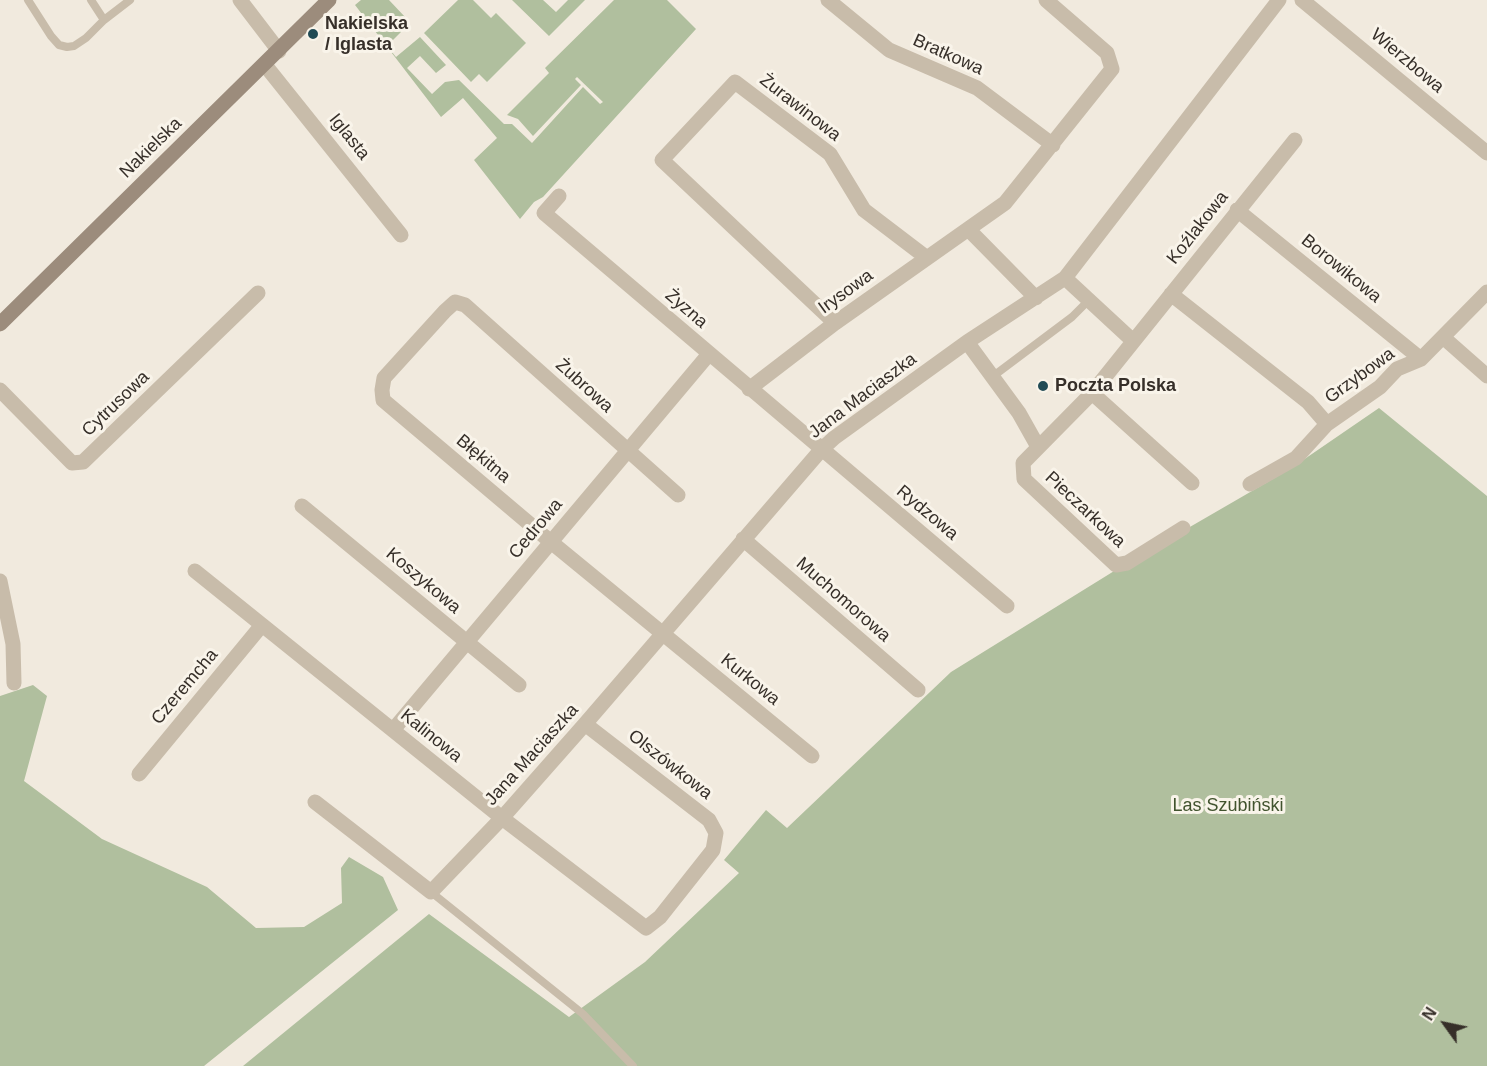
<!DOCTYPE html>
<meta charset="utf-8">
<style>
body{margin:0}
#map{position:relative;width:1487px;height:1066px;overflow:hidden;background:#f1eade;font-family:Arial,sans-serif}
canvas{display:block}
.north{position:absolute;left:1415px;top:994px;width:60px;height:60px;-webkit-text-stroke:4px #f9f4ea;paint-order:stroke;rotate:303deg;font-size:16px;font-weight:700;line-height:24px;text-align:center;color:#362f29}
.north::after{content:'';display:block;margin:auto;width:21px;height:27px;background:#362f29;clip-path:polygon(50% 0,100% 100%,50% 72%,0 100%)}
</style>
<div id="map">
<canvas width="1487" height="1066"></canvas>
<div class="north">N</div>
</div>
<script>
const context = document.querySelector('canvas').getContext('2d');
context.lineJoin = 'round';
function fill(path, color) { context.fillStyle = color; context.fill(path, 'evenodd'); }
const poly = rows => new Path2D(rows.map(r => 'M' + r).join(''));
function strokePath(path, color, width, dash) { context.strokeStyle = color; context.lineWidth = width; context.lineCap = dash ? 'butt' : 'round'; context.setLineDash(dash || []); context.stroke(path); }
function label(font, color, halo, rows, align = 'center') {
  context.font = font + ' Arial,sans-serif'; context.lineWidth = 6; context.setLineDash([]); context.textBaseline = 'middle'; context.strokeStyle = halo; context.fillStyle = color; for (const [text, x, y, turn = 0] of rows) {
    context.save(); context.translate(x, y); context.rotate((+turn || 0) * Math.PI / 180); context.textAlign = isNaN(turn) ? turn : align; if (halo) context.strokeText(text, 0, 0); context.fillText(text, 0, 0); context.restore();
  }
}
fill(poly([
 [361,0,389,0,406,18,407,26,387,46,396,57,420,37,446,65,436,73,420,56,407,68,432,94,445,82,459,80,504,124,512,124,532,143,583,87,600,104,603,102,577,77,575,79,581,85,533,136,518,119,507,115,549,73,545,68,614,0,667,0,696,29,543,197,534,202,520,219,474,160,497,138,463,98,441,117,355,5],
 [458,0,473,0,491,18,496,13,526,43,487,82,479,74,471,82,424,33],
 [512,0,543,0,556,12,568,0,585,0,549,36],
 [1379,408,1487,496,1487,1066,243,1066,429,914,569,1017,645,962,739,873,724,860,766,810,787,828,951,672,1119,568,1290,469],
 [33,685,47,696,24,781,102,839,207,887,256,928,304,927,342,903,341,868,349,857,383,877,398,910,204,1066,0,1066,0,696]
]), '#b0bf9e');
strokePath(poly([
 [28,0,51,36,59,45,67,47,74,46,86,38,104,20,91,0],
 [104,20,130,0],
 [992,377,1072,317,1089,300],
 [431,892,583,1014,633,1066]
]), '#c8bcaa', 8);
strokePath(poly([
 [240,0,279,51],
 [828,0,889,50,977,88,1053,145],
 [1302,0,1487,153],
 [265,65,401,235],
 [559,196,544,213,1007,606],
 [1237,210,1421,359],
 [969,230,1036,298],
 [1065,278,1132,340],
 [1171,294,1308,402,1327,424],
 [835,323,662,160,735,82,830,154,864,210,927,258],
 [1444,338,1487,376],
 [967,342,1019,413,1037,445],
 [749,389,835,323,1005,203,1112,69,1107,53,1046,0],
 [0,390,72,463,83,462,258,293],
 [1092,393,1192,483],
 [1250,484,1296,458,1327,424,1380,387,1397,369,1421,359,1487,292],
 [678,495,465,305,455,302,445,311,384,378,382,390,383,400,551,542,812,756],
 [302,506,519,685],
 [1183,528,1127,563,1116,565,1024,479,1023,463,1092,393,1295,140],
 [743,539,918,690],
 [195,571,502,818,646,928,660,917,713,850,716,833,709,820,585,724],
 [0,581,13,644,14,683],
 [393,730,709,354],
 [139,774,262,625],
 [315,802,431,892,502,818,585,724,821,450,834,438,967,342,1065,278,1279,0]
]), '#c8bcaa', 15);
strokePath(poly([
 [0,324,329,0]
]), '#9c8c7c', 15);
for (const [x, y, r, color] of [
 [313,34,6,"#214b55"],
 [1043,386,6,"#214b55"]
]) { const dot = new Path2D(); dot.arc(x, y, r, 0, 2 * Math.PI); context.fillStyle = color; context.fill(dot); strokePath(dot, '#f9f4ea', 2); }
label('bold 18px', '#362f29', '#f9f4ea', [
 ["Nakielska",325,24],
 ["/ Iglasta",325,45],
 ["Poczta Polska",1055,386]
], 'left');
label('18px', '#362f29', '#f9f4ea', [
 ["Bratkowa",948,55,24],
 ["Wierzbowa",1407,61,40],
 ["Żurawinowa",800,108,38],
 ["Iglasta",349,137,51],
 ["Nakielska",151,148,-44],
 ["Koźlakowa",1198,228,-52],
 ["Borowikowa",1341,269,39],
 ["Irysowa",846,292,-36],
 ["Żyzna",686,309,41],
 ["Grzybowa",1360,376,-36],
 ["Żubrowa",584,386,42],
 ["Jana Maciaszka",863,396,-37],
 ["Cytrusowa",116,404,-44],
 ["Błękitna",483,459,40],
 ["Pieczarkowa",1085,510,43],
 ["Rydzowa",927,513,40],
 ["Cedrowa",536,529,-50],
 ["Koszykowa",423,581,40],
 ["Muchomorowa",843,600,41],
 ["Kurkowa",750,680,39],
 ["Czeremcha",185,687,-50],
 ["Kalinowa",431,736,39],
 ["Jana Maciaszka",532,755,-48],
 ["Olszówkowa",670,765,38]
]);
label('18px', '#41532e', '#f9f4ea', [
 ["Las Szubiński",1228,806]
]);
</script>
